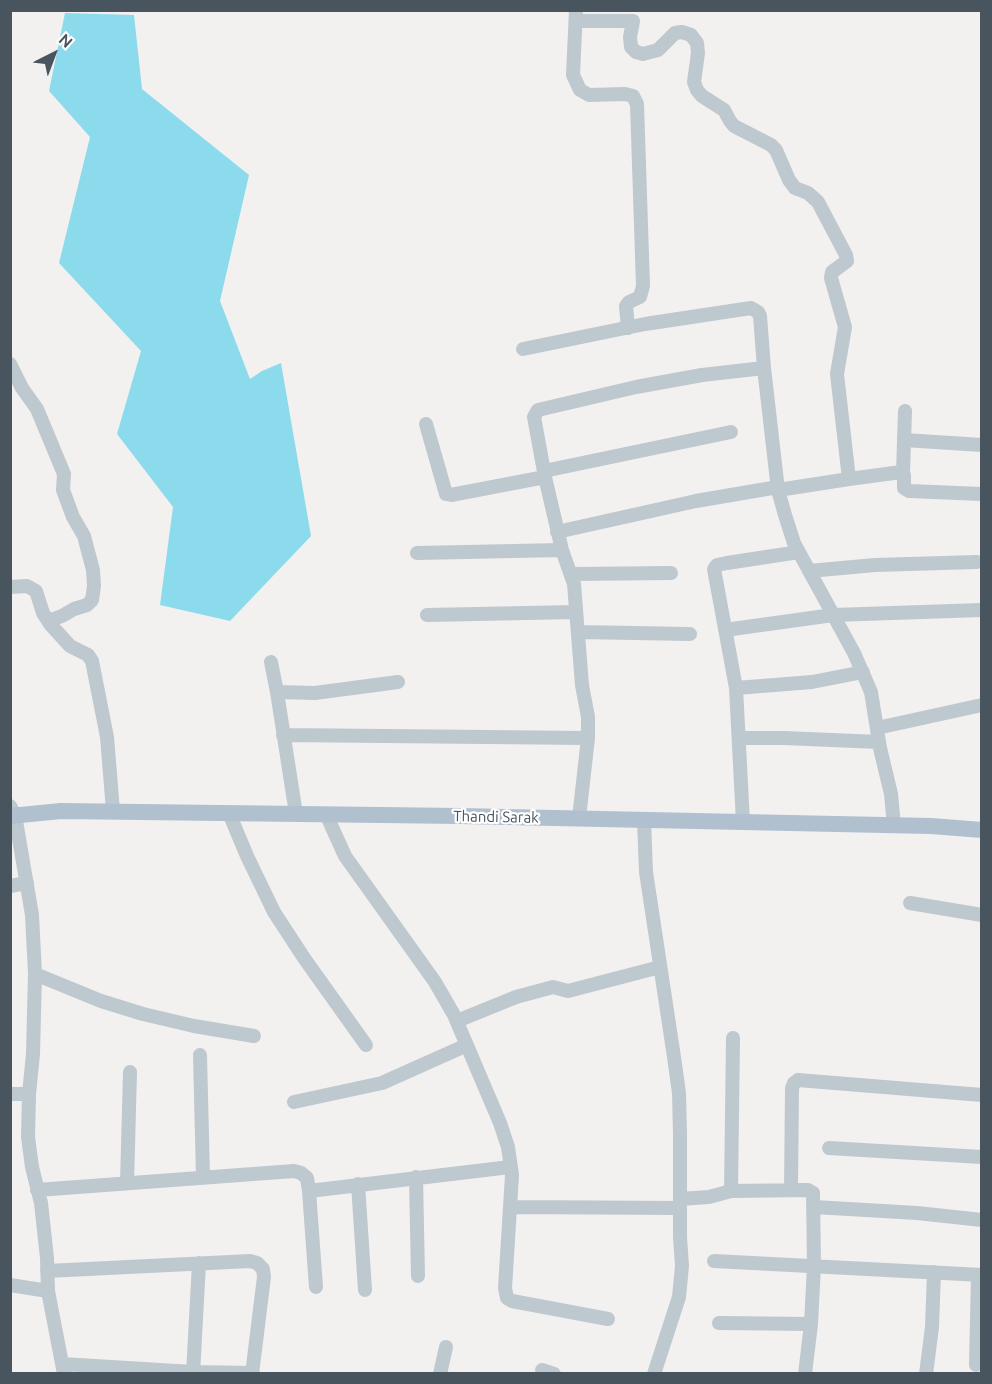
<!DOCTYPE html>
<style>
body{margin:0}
#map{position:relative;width:992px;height:1384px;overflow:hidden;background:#f3f0f0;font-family:Ubuntu,sans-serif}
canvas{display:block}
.frame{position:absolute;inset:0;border:12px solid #48545e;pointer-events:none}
.north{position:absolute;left:24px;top:24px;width:60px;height:60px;-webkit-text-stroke:4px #fff;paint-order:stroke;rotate:42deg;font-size:16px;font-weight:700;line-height:24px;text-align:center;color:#48545e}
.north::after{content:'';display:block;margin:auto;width:21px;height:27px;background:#48545e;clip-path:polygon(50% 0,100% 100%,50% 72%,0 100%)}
</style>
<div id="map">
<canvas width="992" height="1384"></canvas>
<div class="frame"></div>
<div class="north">N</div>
</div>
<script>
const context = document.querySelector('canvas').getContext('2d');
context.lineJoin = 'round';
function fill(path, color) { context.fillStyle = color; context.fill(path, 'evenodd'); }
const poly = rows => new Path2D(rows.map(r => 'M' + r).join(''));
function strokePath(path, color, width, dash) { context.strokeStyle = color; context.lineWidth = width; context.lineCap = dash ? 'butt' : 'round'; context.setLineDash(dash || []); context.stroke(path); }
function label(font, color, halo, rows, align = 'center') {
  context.font = font + ' Ubuntu,sans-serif'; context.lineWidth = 4.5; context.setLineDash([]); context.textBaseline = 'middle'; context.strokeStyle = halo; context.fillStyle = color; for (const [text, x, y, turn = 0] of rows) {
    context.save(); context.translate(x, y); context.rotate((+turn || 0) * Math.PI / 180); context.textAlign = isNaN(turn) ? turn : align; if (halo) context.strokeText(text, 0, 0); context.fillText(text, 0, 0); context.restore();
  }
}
fill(poly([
 [65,13,134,15,142,89,249,175,220,301,250,379,262,371,281,363,311,536,230,621,160,605,173,507,117,434,141,351,59,263,90,137,49,91]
]), '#8cdbed');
strokePath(poly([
 [576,10,573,75,580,90,589,95,625,94,633,96,637,104,643,286,640,297,629,302,626,306,628,328],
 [576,21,633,21,630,37,631,47,636,52,643,54,658,50,675,33,682,32,691,35,697,43,698,53,694,82,697,90,702,96,724,110,730,121,734,126,771,145,776,150,789,180,795,188,808,193,818,202,846,255,847,261,832,272,831,278,845,327,837,374,849,479,778,490],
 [523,349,645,324,751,308,758,312,760,316,764,368],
 [10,364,22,388,37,409,64,474,63,490,73,517,84,536,93,570,94,586,92,600,87,605,74,609,62,616,48,621],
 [426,424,446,494,451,495,545,477,562,550,574,584,582,685,588,717,588,738,579,818],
 [904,440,982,445],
 [544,471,731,432],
 [903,473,905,411],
 [545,477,534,417,538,410,636,387,702,375,764,368,778,490,785,515,794,543,854,653,871,692,880,748,891,794,894,826],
 [849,479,901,472,904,475,904,488,909,491,982,494],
 [557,532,696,501,778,487],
 [417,553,562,550],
 [809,571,875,565,977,562],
 [571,574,671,573],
 [10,587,27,586,36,591,43,613,50,624,70,646,88,655,92,661,107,737,113,811],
 [427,615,576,612],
 [725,630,833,615,982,610],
 [578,632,690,634],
 [271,662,277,692,296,814],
 [736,688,812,682,863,672],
 [277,692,315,693,398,682],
 [877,728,982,705],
 [283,735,588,738],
 [739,738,784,738,879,742],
 [10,806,15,815,32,915,35,974,33,1054,29,1094,28,1137,32,1167,41,1203,47,1258,48,1291,64,1374],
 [229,813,247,856,274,912,304,958,366,1045],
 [326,814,345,856,435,982,454,1015,500,1123,508,1147,512,1175,505,1288,507,1298,512,1301,608,1319],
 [644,820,646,872,674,1057,679,1093,680,1134,680,1237,682,1266,679,1297,654,1374],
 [743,822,736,688,714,569,717,565,727,563,799,552],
 [10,886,27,883],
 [910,903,982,915],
 [35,974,101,1001,143,1014,194,1026,254,1036],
 [457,1021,516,997,553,987,568,991,660,967],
 [200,1055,203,1177],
 [10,1094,29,1094],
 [294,1102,382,1083,467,1045],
 [829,1148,982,1157],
 [416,1177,418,1276],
 [127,1183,130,1072],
 [358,1184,365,1290],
 [37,1190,294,1171,301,1173,307,1178,309,1191,316,1287],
 [791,1190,792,1088,794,1083,798,1080,982,1095],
 [309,1191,510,1167],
 [731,1191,733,1038],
 [680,1199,709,1197,731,1191,808,1190,813,1193,814,1266,811,1324,805,1374],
 [511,1207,680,1208],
 [814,1207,917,1213,982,1220],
 [714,1261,982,1275],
 [47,1271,250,1261,257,1263,263,1269,264,1277,252,1374],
 [10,1285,48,1291],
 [719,1323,811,1324],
 [62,1364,193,1372,253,1373],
 [976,1365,978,1275],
 [542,1370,554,1374],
 [193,1374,199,1263],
 [440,1374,446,1347],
 [926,1374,932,1327,934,1272]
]), '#bec8cf', 14);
strokePath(poly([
 [10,816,61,811,460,816,931,826,982,830]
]), '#b0c0cf', 16);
label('15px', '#48545e', '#fff', [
 ["Thandi Sarak",496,817,1]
]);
</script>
